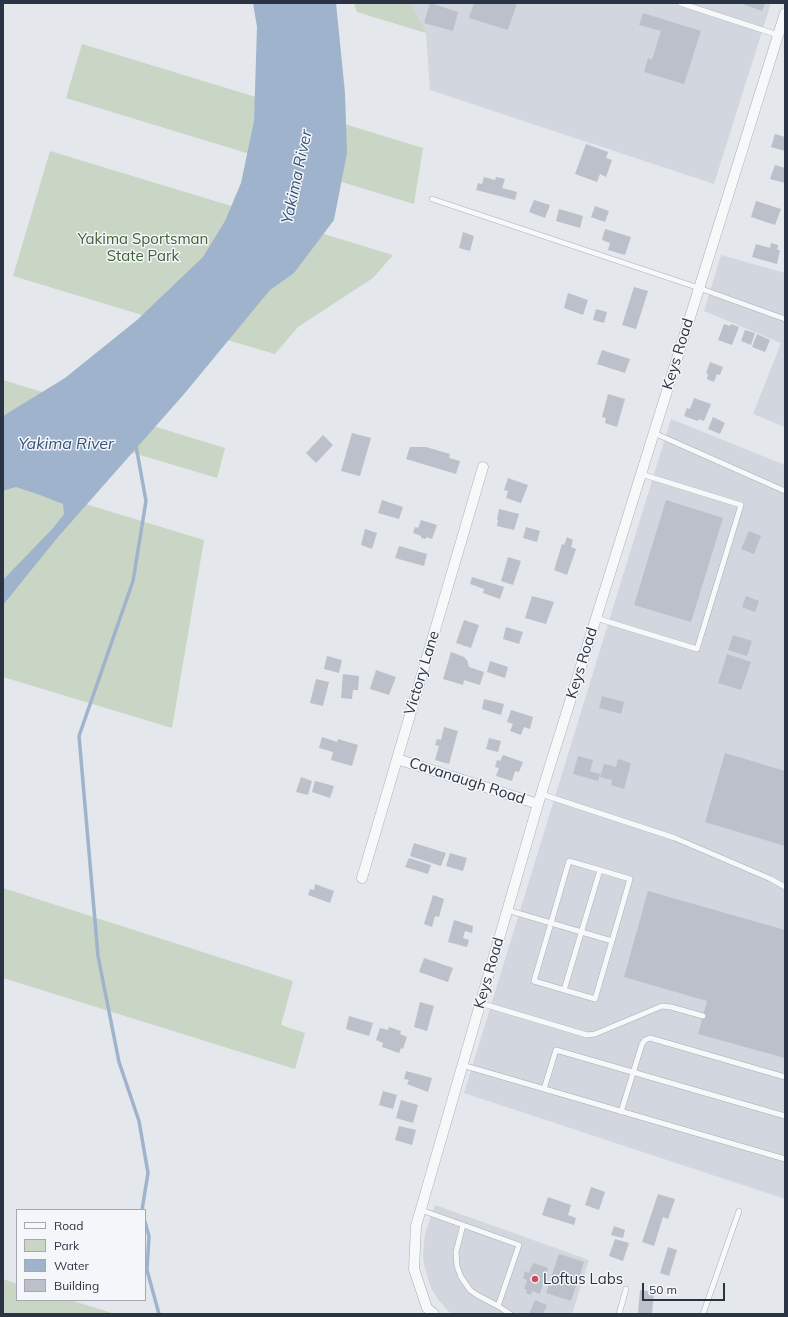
<!DOCTYPE html>
<style>
body{margin:0}
#map{position:relative;width:788px;height:1317px;overflow:hidden;background:#e4e7ec;font-family:Mulish,sans-serif}
canvas{display:block}
.frame{position:absolute;inset:0;border:4px solid #2b3445;pointer-events:none}
.legend{position:absolute;left:16px;top:1209px;width:130px;height:92px;box-sizing:border-box;background:#f4f6f9;border:1px solid #a4a8b1;margin:0;padding:5px 7px;list-style:none;font-size:12px;color:#2b3445}
.legend li{display:flex;align-items:center;gap:8px;height:20px}
.legend b{width:20px;border:1px solid #a4a8b1}
.scale{position:absolute;left:642px;top:1283px;width:83px;height:18px;box-sizing:border-box;border:2px solid #2b3445;border-top:0;padding-left:5px;font-size:12px;line-height:14px;white-space:nowrap;color:#2b3445;-webkit-text-stroke:3px #f4f6f9;paint-order:stroke}
</style>
<div id="map">
<canvas width="788" height="1317"></canvas>
<div class="frame"></div>
<ul class="legend">
<li><b style="height:5px;background:#f7f8fa"></b>Road</li>
<li><b style="height:11px;background:#c9d6c5"></b>Park</li>
<li><b style="height:11px;background:#9fb4cc"></b>Water</li>
<li><b style="height:11px;background:#bbc0ca"></b>Building</li>
</ul>
<div class="scale">50 m</div>
</div>
<script>
const context = document.querySelector('canvas').getContext('2d');
context.lineJoin = 'round';
function fill(path, color) { context.fillStyle = color; context.fill(path, 'evenodd'); }
const poly = rows => new Path2D(rows.map(r => 'M' + r).join(''));
function strokePath(path, color, width, dash) { context.strokeStyle = color; context.lineWidth = width; context.lineCap = dash ? 'butt' : 'round'; context.setLineDash(dash || []); context.stroke(path); }
function label(font, color, halo, rows, align = 'center') {
  context.font = font + ' Mulish,sans-serif'; context.lineWidth = 3; context.setLineDash([]); context.textBaseline = 'middle'; context.strokeStyle = halo; context.fillStyle = color; for (const [text, x, y, turn = 0] of rows) {
    context.save(); context.translate(x, y); context.rotate((+turn || 0) * Math.PI / 180); context.textAlign = isNaN(turn) ? turn : align; if (halo) context.strokeText(text, 0, 0); context.fillText(text, 0, 0); context.restore();
  }
}
fill(poly([
 [411,3,771,3,714,184,430,90,426,33],
 [721,255,785,273,785,427,753,414,781,343,704,311],
 [671,419,785,465,785,1199,464,1093],
 [435,1205,589,1260,572,1314,451,1314,437,1298,431,1288,424,1265,423,1255,425,1234]
]), '#d2d6de');
fill(poly([
 [354,3,411,3,426,33,357,12],
 [82,44,423,148,414,204,66,98],
 [50,151,393,255,373,278,298,327,275,354,142,315,13,276],
 [3,380,225,448,217,478,3,414],
 [3,479,204,540,172,728,3,677],
 [3,888,293,981,281,1025,305,1033,295,1069,3,978],
 [3,1279,17,1284,17,1300,70,1300,115,1314,3,1314]
]), '#c9d6c5');
fill(poly([
 [253,3,336,3,345,93,347,153,334,220,294,273,270,290,185,393,58,537,3,605,3,580,54,527,64,514,63,504,40,495,16,487,3,491,3,416,65,378,137,320,203,257,225,221,241,183,254,121,257,27]
]), '#9fb4cc');
strokePath(poly([
 [136,446,146,501,133,581,79,736,98,956,119,1062,139,1121,148,1173,142,1210],
 [145,1222,149,1236,147,1270,159,1314]
]), '#9fb4cc', 3.5);
fill(poly([
 [430,3,458,12,453,31,424,23],
 [474,3,517,3,508,30,469,18],
 [739,3,765,3,762,11],
 [643,13,701,31,684,84,644,72,648,58,652,60,661,31,639,25],
 [775,134,785,137,785,151,771,147],
 [586,144,608,152,606,158,612,160,606,177,600,174,597,182,575,174],
 [775,165,785,168,785,183,770,179],
 [484,177,495,180,496,177,505,179,502,188,517,192,515,200,476,190,478,183,482,184],
 [534,200,550,205,545,218,529,212],
 [756,201,781,209,775,225,751,217],
 [595,206,609,211,605,222,591,217],
 [559,209,583,216,580,228,556,221],
 [605,229,631,237,625,255,608,250,610,243,602,240],
 [463,232,474,236,470,251,459,248],
 [771,243,778,245,777,250,780,250,777,264,752,257,756,244,770,248],
 [634,287,648,291,636,329,622,325],
 [568,293,588,300,583,315,564,308],
 [596,309,607,312,604,323,593,320],
 [724,324,730,326,731,324,739,327,732,345,718,340],
 [745,330,755,333,751,345,741,341],
 [757,334,770,340,765,352,752,347],
 [602,350,630,359,625,373,597,364],
 [710,362,723,367,720,375,717,374,714,382,707,379,708,374,706,373],
 [608,394,625,399,617,427,605,423,606,418,602,417],
 [694,398,711,404,704,421,699,419,698,421,684,416,687,408,690,409],
 [713,417,725,423,720,434,708,429],
 [352,433,371,438,360,476,341,471],
 [323,435,333,445,316,463,306,453],
 [410,447,426,447,450,454,449,458,460,461,456,474,406,459],
 [508,478,528,485,521,503,506,498,508,491,504,490],
 [382,500,403,507,399,519,378,513],
 [666,500,723,518,691,622,634,605],
 [499,509,519,514,514,530,497,526,498,520,497,519],
 [421,520,437,525,432,539,426,537,426,539,421,538,421,536,413,533,415,527,418,528],
 [526,527,540,531,537,542,523,538],
 [365,529,377,533,372,549,361,545],
 [749,531,761,536,754,554,741,549],
 [567,537,573,540,571,547,576,549,567,575,554,570,562,544,564,545],
 [399,546,427,554,424,566,395,558],
 [508,557,521,561,513,585,501,581],
 [472,577,504,587,500,599,483,593,484,589,470,584],
 [532,596,554,602,546,624,525,618],
 [746,596,759,601,755,612,742,607],
 [464,620,479,625,471,648,456,643],
 [506,627,523,632,519,644,503,639],
 [733,635,752,641,747,656,728,650],
 [451,652,464,657,467,660,469,667,484,672,480,685,464,680,463,685,443,679],
 [727,654,751,662,741,690,718,683],
 [327,656,342,660,339,673,324,669],
 [490,661,508,667,505,678,487,672],
 [376,670,396,677,389,695,370,689],
 [343,674,359,676,358,690,353,690,352,699,341,698],
 [316,679,329,682,323,706,310,703],
 [602,696,624,702,621,714,599,708],
 [484,699,504,704,501,715,482,709],
 [511,710,533,717,530,729,524,727,521,735,510,731,513,724,507,722],
 [444,727,458,731,449,764,435,760,439,746,435,745,437,739,441,740],
 [322,737,337,742,338,739,358,745,352,766,331,760,333,752,319,748],
 [489,738,501,741,498,752,486,749],
 [725,753,785,771,785,846,705,822],
 [503,755,523,762,519,772,515,771,512,781,496,776,499,768,495,767,497,760,500,761],
 [578,756,593,760,590,771,600,774,598,781,573,774],
 [618,759,631,763,624,789,611,785,612,780,600,777,604,764,616,767],
 [301,777,312,781,308,795,296,792],
 [315,781,334,786,330,798,312,792],
 [414,843,446,853,441,866,410,856],
 [450,853,467,858,463,871,446,866],
 [409,858,431,865,428,874,405,867],
 [315,884,334,891,330,903,308,895,310,889,314,890],
 [648,891,785,930,785,1058,698,1034,707,1001,624,977],
 [433,895,444,899,439,917,435,916,432,927,424,924],
 [454,920,473,926,472,933,465,931,463,938,469,940,467,947,448,942],
 [424,958,453,968,448,982,419,972],
 [420,1002,434,1006,427,1031,414,1027],
 [349,1016,373,1023,369,1036,346,1029],
 [389,1027,401,1031,400,1034,407,1037,403,1049,401,1048,399,1053,382,1047,383,1043,376,1040,380,1028,388,1030],
 [406,1071,432,1078,428,1092,407,1084,409,1080,404,1079],
 [383,1091,397,1095,393,1109,379,1105],
 [401,1100,418,1105,413,1123,396,1118],
 [399,1126,416,1130,412,1145,395,1140],
 [591,1187,605,1192,599,1210,585,1205],
 [658,1194,675,1199,668,1219,663,1217,654,1246,642,1242],
 [548,1197,571,1205,568,1215,576,1218,574,1225,542,1215],
 [614,1226,625,1230,623,1238,611,1235],
 [615,1239,629,1243,623,1261,609,1256],
 [668,1247,677,1250,669,1276,660,1273],
 [559,1254,584,1262,571,1301,546,1293],
 [533,1263,548,1268,540,1294,532,1291,531,1295,526,1293,527,1290,524,1289,527,1280,523,1278,525,1271,529,1273],
 [640,1290,654,1292,652,1314,638,1314],
 [535,1300,547,1305,543,1314,529,1314]
]), '#bbc0ca');
const service = poly([
 [680,3,778,35],
 [432,199,699,288,785,319],
 [654,433,785,491],
 [596,618,697,649,741,505,641,474],
 [541,794,675,838,771,879,785,887],
 [507,910,551,923,612,941,630,879,600,870,569,861,551,923,534,981,595,999,612,941],
 [564,990,600,870],
 [480,1003,587,1035,595,1034,662,1006,671,1007,703,1016],
 [462,1065,785,1159],
 [544,1089,556,1050,785,1116],
 [621,1112,642,1044,645,1040,650,1038,785,1077],
 [421,1210,519,1245,498,1306,510,1314],
 [463,1225,456,1252,457,1266,461,1277,470,1290,477,1295,498,1306],
 [619,1314,626,1289],
 [703,1314,739,1211]
]);
const minor = poly([
 [397,759,538,804],
 [362,878,483,467],
 [434,1314,427,1308,414,1269,416,1226,538,804,785,13]
]);
strokePath(service, '#a9aeb7', 6);
strokePath(minor, '#a9aeb7', 11);
strokePath(service, '#f7f8fa', 5);
strokePath(minor, '#f7f8fa', 10);
for (const [x, y, r, color] of [
 [535,1279,4,"#d1495b"]
]) { const dot = new Path2D(); dot.arc(x, y, r, 0, 2 * Math.PI); context.fillStyle = color; context.fill(dot); strokePath(dot, '#f4f6f9', 1.5); }
label('15px', '#3f6138', '#f4f6f9', [
 ["Yakima Sportsman",143,239],
 ["State Park",143,256]
]);
label('15px', '#2b3445', '#f4f6f9', [
 ["Keys Road",678,354,-73],
 ["Keys Road",582,663,-73],
 ["Victory Lane",422,673,-73],
 ["Cavanaugh Road",467,781,18],
 ["Keys Road",489,973,-74]
]);
label('15px', '#2b3445', '#f4f6f9', [
 ["Loftus Labs",543,1279]
], 'left');
label('italic 16px', '#34527a', '#f4f6f9', [
 ["Yakima River",297,177,-78],
 ["Yakima River",66,444]
]);
</script>
